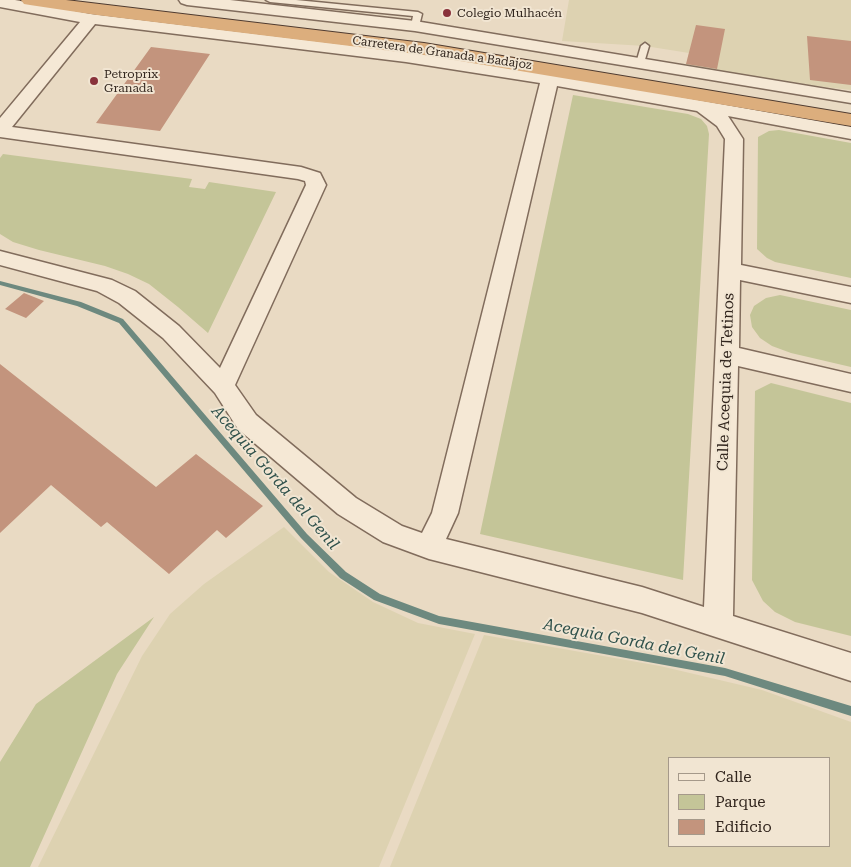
<!DOCTYPE html>
<meta charset="utf-8">
<style>
body{margin:0}
#map{position:relative;width:851px;height:867px;overflow:hidden;background:#e9dac3;font-family:"Roboto Serif",serif}
canvas{display:block}
.legend{position:absolute;left:668px;top:757px;width:162px;height:90px;box-sizing:border-box;background:#f1e5d2;border:1px solid #a5998a;margin:0;padding:6px 9px;list-style:none;font-size:15px;color:#32261e}
.legend li{display:flex;align-items:center;gap:10px;height:25px}
.legend b{width:25px;border:1px solid #a5998a}
</style>
<div id="map">
<canvas width="851" height="867"></canvas>
<ul class="legend">
<li><b style="height:6px;background:#f5e8d5"></b>Calle</li>
<li><b style="height:14px;background:#c4c598"></b>Parque</li>
<li><b style="height:14px;background:#c3947d"></b>Edificio</li>
</ul>
</div>
<script>
const context = document.querySelector('canvas').getContext('2d');
context.lineJoin = 'round';
function fill(path, color) { context.fillStyle = color; context.fill(path, 'evenodd'); }
const poly = rows => new Path2D(rows.map(r => 'M' + r).join(''));
function strokePath(path, color, width, dash) { context.strokeStyle = color; context.lineWidth = width; context.lineCap = dash ? 'butt' : 'round'; context.setLineDash(dash || []); context.stroke(path); }
function label(font, color, halo, rows, align = 'center') {
  context.font = font + ' "Roboto Serif",serif'; context.lineWidth = 4; context.setLineDash([]); context.textBaseline = 'middle'; context.strokeStyle = halo; context.fillStyle = color; for (const [text, x, y, turn = 0] of rows) {
    context.save(); context.translate(x, y); context.rotate((+turn || 0) * Math.PI / 180); context.textAlign = isNaN(turn) ? turn : align; if (halo) context.strokeText(text, 0, 0); context.fillText(text, 0, 0); context.restore();
  }
}
fill(poly([
 [569,0,851,0,851,90,790,83,686,65,689,53,645,46,562,41],
 [284,527,329,572,373,602,418,623,475,634,379,867,38,867,142,656,170,614,204,584],
 [484,635,660,666,762,690,851,722,851,867,390,867],
 [670,758,830,758,830,846,670,846]
]), '#ddd2b1');
fill(poly([
 [573,95,688,114,701,119,707,126,709,134,683,580,480,534],
 [779,130,851,143,851,278,775,262,767,258,757,249,758,137,769,131],
 [3,154,192,179,189,187,205,189,209,182,276,192,208,333,178,307,149,284,128,274,105,266,39,250,13,242,0,234,0,158],
 [780,295,851,310,851,367,791,353,772,346,760,338,752,327,750,315,754,306,766,298],
 [771,383,851,403,851,636,795,622,775,612,763,601,752,580,755,391],
 [154,617,117,674,30,867,0,867,0,762,36,704]
]), '#c4c598');
fill(poly([
 [0,281,81,302,123,319,307,534,346,572,380,594,439,616,725,668,851,706,851,716,725,676,439,624,374,600,340,578,301,538,119,323,77,306,0,285,0,281]
]), '#6d897f');
fill(poly([
 [696,25,725,29,717,69,686,64],
 [807,36,851,41,851,85,810,80],
 [151,47,210,54,160,131,96,123],
 [24,293,44,301,26,318,5,309],
 [0,364,156,487,196,454,263,506,226,538,217,530,169,574,107,522,101,527,51,485,0,533]
]), '#c3947d');
const service = poly([
 [266,0,296,0,418,12,422,14,419,26,415,28,411,26,413,16,270,2,266,0],
 [645,43,649,46,644,63,637,65,636,63,641,46,645,43]
]);
const minor = poly([
 [0,0,15,0,91,14,406,52,550,74,851,127,851,139,728,116,743,139,741,265,851,287,851,303,740,280,739,348,851,374,851,392,738,366,733,616,851,653,851,681,642,613,429,559,383,542,338,514,238,429,215,393,163,338,119,303,97,291,0,265,0,251,112,280,135,291,179,326,220,368,306,185,305,181,298,179,0,137,0,118,80,22,0,7,0,0],
 [95,24,406,62,540,83,432,513,422,533,402,526,356,498,256,415,235,385,326,185,320,173,301,167,12,127,95,24],
 [557,86,697,111,717,126,725,139,704,607,642,587,446,539,458,513,557,86],
 [179,0,230,0,415,21,851,93,851,103,415,31,187,5,181,3,179,0]
]);
const trunk = poly([
 [21,0,66,0,424,43,851,114,851,126,424,55,97,15,30,5,24,4,21,0]
]);
strokePath(service, '#816c5c', 3);
strokePath(minor, '#816c5c', 3);
strokePath(trunk, '#4f3b30', 2);
fill(service, '#f5e8d5');
fill(minor, '#f5e8d5');
fill(trunk, '#dcae7d');
for (const [x, y, r, color] of [
 [447,13,5,"#89323b"],
 [94,81,5,"#89323b"]
]) { const dot = new Path2D(); dot.arc(x, y, r, 0, 2 * Math.PI); context.fillStyle = color; context.fill(dot); strokePath(dot, '#f1e5d2', 2); }
label('12px', '#32261e', '#f1e5d2', [
 ["Colegio Mulhacén",457,13],
 ["Petroprix",104,74],
 ["Granada",104,88]
], 'left');
label('12px', '#32261e', '#f1e5d2', [
 ["Carretera de Granada a Badajoz",442,53,8]
]);
label('15px', '#32261e', '#f1e5d2', [
 ["Calle Acequia de Tetinos",726,382,-88]
]);
label('italic 16px', '#2f514b', '#f1e5d2', [
 ["Acequia Gorda del Genil",275,478,49],
 ["Acequia Gorda del Genil",634,642,11]
]);
</script>
